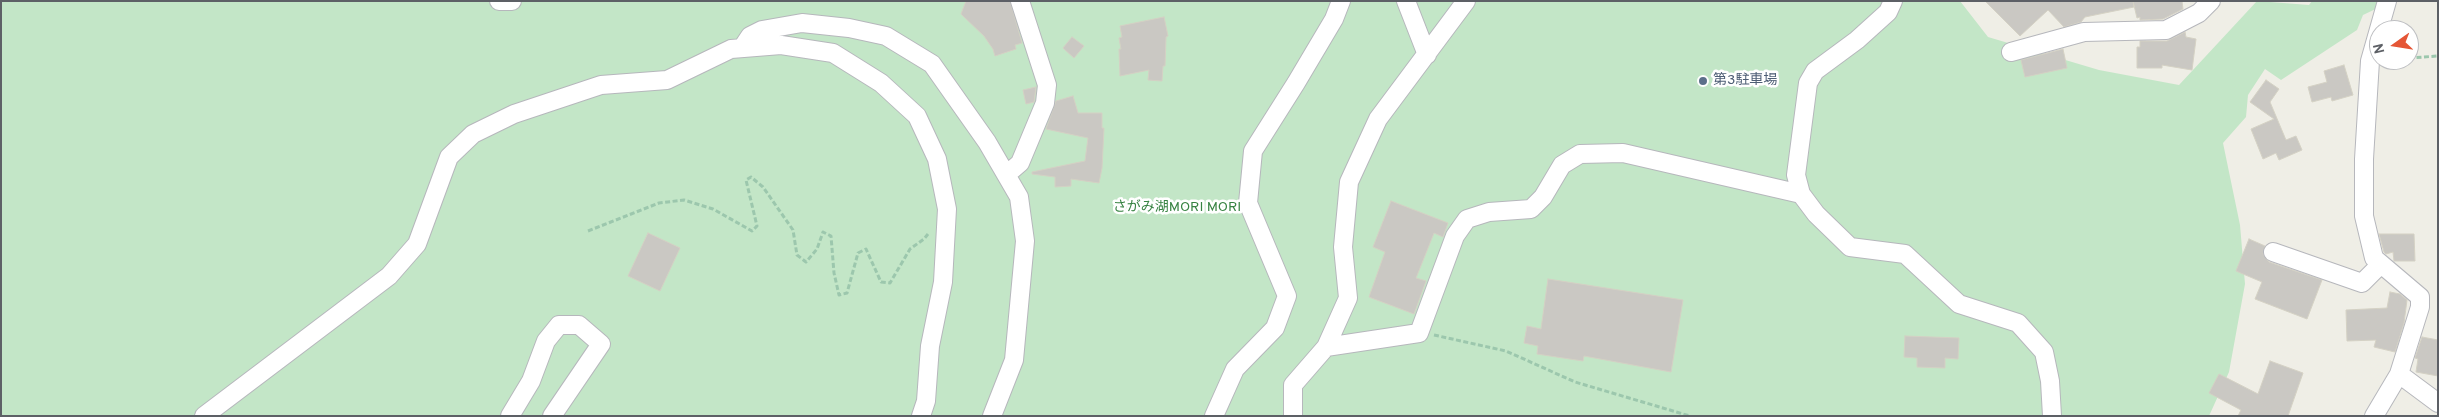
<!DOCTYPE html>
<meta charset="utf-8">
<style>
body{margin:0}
#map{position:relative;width:2439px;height:417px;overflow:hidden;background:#efeee6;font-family:Overpass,sans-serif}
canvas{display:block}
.frame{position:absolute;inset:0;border:2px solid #5d6066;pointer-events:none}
.north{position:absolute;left:2369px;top:20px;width:50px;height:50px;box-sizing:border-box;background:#fff;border:1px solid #bebfc2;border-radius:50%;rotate:257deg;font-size:14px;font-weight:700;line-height:20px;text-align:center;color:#5d6066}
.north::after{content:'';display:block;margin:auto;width:18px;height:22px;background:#e55636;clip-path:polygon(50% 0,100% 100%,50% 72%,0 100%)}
</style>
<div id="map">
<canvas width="2439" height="417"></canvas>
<div class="frame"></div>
<div class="north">N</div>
</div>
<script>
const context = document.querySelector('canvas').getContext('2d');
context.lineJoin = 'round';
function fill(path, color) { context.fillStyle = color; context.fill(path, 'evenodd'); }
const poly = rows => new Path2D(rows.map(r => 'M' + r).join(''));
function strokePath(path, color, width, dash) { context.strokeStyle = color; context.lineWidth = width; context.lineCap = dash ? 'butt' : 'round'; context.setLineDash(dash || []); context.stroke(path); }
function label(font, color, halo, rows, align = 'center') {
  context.font = font + ' Overpass,"Noto Sans JP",sans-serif'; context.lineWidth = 5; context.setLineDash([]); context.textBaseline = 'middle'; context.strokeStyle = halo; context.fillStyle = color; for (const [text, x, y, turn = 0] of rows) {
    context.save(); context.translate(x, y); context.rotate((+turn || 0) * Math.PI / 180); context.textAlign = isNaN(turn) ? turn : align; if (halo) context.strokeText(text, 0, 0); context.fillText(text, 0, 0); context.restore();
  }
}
fill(poly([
 [1,1,1960,1,1988,37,2099,70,2179,85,2257,1,2309,5,2312,1,2383,1,2382,6,2363,15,2357,30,2281,80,2265,69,2248,95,2246,117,2223,143,2240,225,2245,284,2229,372,2209,416,1,416]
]), '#c3e6c7');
const building = poly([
 [966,1,1010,1,1022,43,1015,45,1016,49,995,56,993,49,984,36,961,14,966,1],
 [1985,1,2133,1,2134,7,2085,17,2081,22,2064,27,2048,10,2020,36,1985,1],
 [2133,1,2182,1,2183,9,2163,19,2140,20,2140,17,2137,18,2133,1],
 [1164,17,1168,36,1166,37,1165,66,1163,66,1162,81,1148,80,1149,70,1120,76,1119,49,1121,49,1119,38,1122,37,1120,26,1164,17],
 [2185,32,2186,37,2196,39,2192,70,2162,65,2162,68,2137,68,2137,47,2140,47,2140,41,2167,41,2185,32],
 [1072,37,1084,46,1074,58,1063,48,1072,37],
 [2063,49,2067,68,2025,77,2021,60,2063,49],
 [2344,65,2353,95,2332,101,2331,97,2312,102,2308,87,2327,82,2324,71,2344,65],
 [2266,80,2279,89,2270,102,2286,140,2296,136,2302,150,2279,160,2276,153,2263,159,2251,129,2274,119,2250,102,2266,80],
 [1036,87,1034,102,1026,104,1023,90,1036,87],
 [1073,96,1078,113,1102,113,1102,128,1104,128,1102,168,1099,183,1071,179,1071,186,1055,187,1055,177,1032,174,1032,172,1085,161,1088,138,1046,129,1056,101,1073,96],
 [1391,201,1448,223,1443,237,1434,233,1416,278,1426,281,1414,314,1369,297,1385,252,1373,247,1391,201],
 [648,233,680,248,660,291,628,276,648,233],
 [2379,234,2414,234,2415,261,2394,261,2393,252,2386,254,2384,252,2379,234],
 [2249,239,2265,246,2263,254,2269,262,2322,280,2307,319,2255,299,2262,282,2236,271,2249,239],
 [1548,279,1683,300,1671,372,1584,356,1583,361,1537,354,1538,346,1524,343,1527,326,1541,329,1548,279],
 [2390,292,2400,294,2407,300,2404,323,2395,352,2374,347,2376,340,2347,341,2346,310,2387,308,2390,292],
 [1905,336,1959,338,1958,359,1945,358,1945,368,1917,367,1917,358,1904,357,1905,336],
 [2422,337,2438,340,2438,376,2416,372,2418,359,2415,358,2422,337],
 [2270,361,2303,373,2288,416,2238,416,2241,410,2209,393,2219,374,2258,394,2270,361]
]);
fill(building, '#cac8c3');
strokePath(building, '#d4d1c4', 1);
const minor = poly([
 [499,1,512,1],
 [1406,1,1427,55],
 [1893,1,1888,12,1857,40,1815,71,1808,83,1796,175,1801,194,1816,214,1850,247,1905,254,1959,304,2018,323,2044,352,2050,381,2052,416],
 [742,48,750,36,762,30,802,23,849,28,886,36,932,64,987,142,1019,197,1025,241,1014,360,992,416],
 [2011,52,2084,32,2166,30,2199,13,2211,1],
 [1006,175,1020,163,1045,103,1047,85,1020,1],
 [2273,252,2362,283,2381,264],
 [1326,347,1419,333,1455,236,1467,219,1489,212,1531,209,1543,197,1562,165,1580,154,1623,153,1801,194],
 [2399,374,2438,403],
 [204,416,389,276,417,244,449,157,473,134,514,114,601,85,667,80,731,49,781,45,833,53,881,83,917,116,937,159,947,209,943,282,930,346,926,401,921,416],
 [510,416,531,381,546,341,559,325,579,325,601,344,552,416],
 [1214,416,1235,369,1275,328,1287,296,1248,203,1253,151,1296,83,1334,19,1341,1],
 [1293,416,1293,385,1326,347,1348,298,1343,247,1349,182,1378,119,1466,1],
 [2374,416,2399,374,2420,307,2420,297,2374,258,2364,216,2364,159,2370,61,2387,1]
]);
strokePath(minor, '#b6b7bc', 20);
strokePath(poly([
 [2409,58,2438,56],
 [588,231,659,203,684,200,713,209,752,231,757,226,746,180,751,177,763,187,793,230,797,255,806,262,817,249,823,232,831,236,834,273,839,295,847,293,858,253,866,249,881,282,890,283,910,249,924,239,928,234],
 [1434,335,1506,351,1575,382,1690,416]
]), '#9cc7ad', 3, [5, 2.5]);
strokePath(minor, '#fff', 18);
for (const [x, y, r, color] of [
 [1703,81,5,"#5c6f8a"]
]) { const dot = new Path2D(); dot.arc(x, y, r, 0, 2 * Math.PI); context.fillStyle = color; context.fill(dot); strokePath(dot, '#fff', 2); }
label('14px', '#4e5e75', '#fff', [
 ["第3駐車場",1713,81]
], 'left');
label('14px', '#378342', '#fff', [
 ["さがみ湖MORI MORI",1177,208]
]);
</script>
